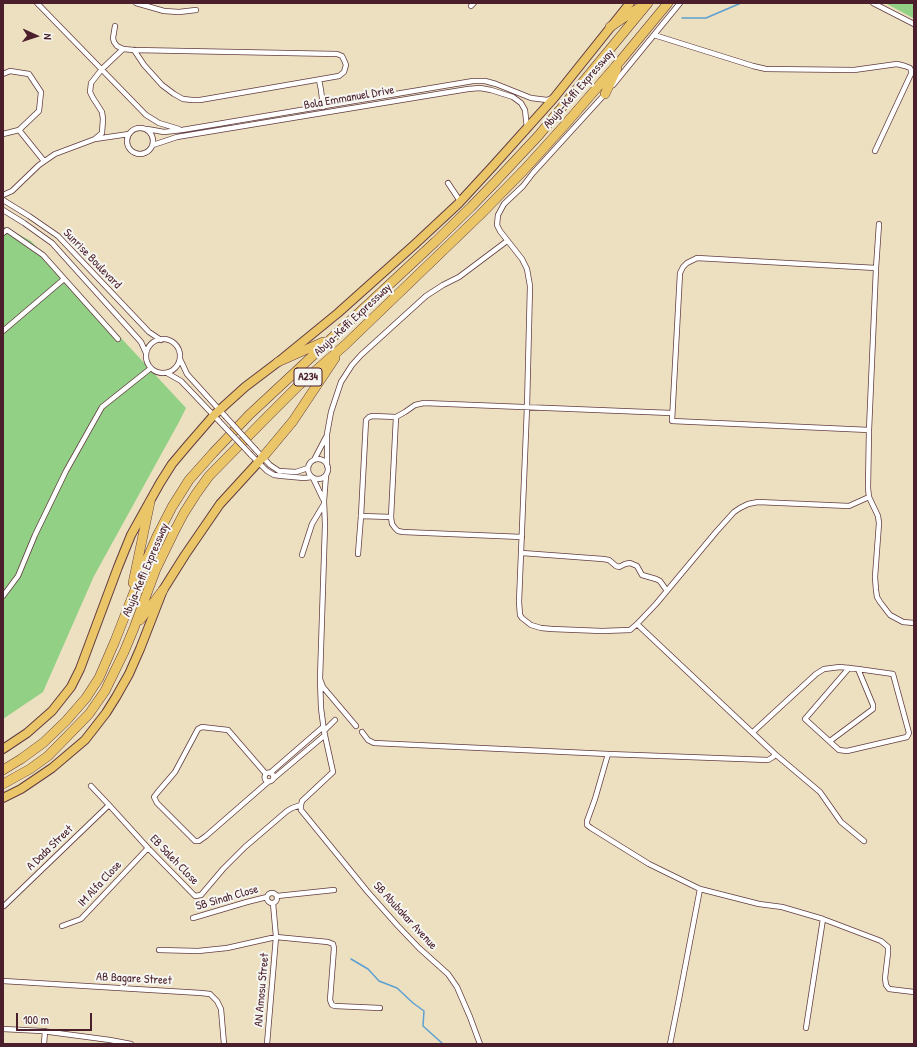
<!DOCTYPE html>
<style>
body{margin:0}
#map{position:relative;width:917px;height:1047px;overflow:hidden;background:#ece0c0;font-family:"Patrick Hand",sans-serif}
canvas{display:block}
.frame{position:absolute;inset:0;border:4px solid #4a1f2b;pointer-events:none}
.north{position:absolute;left:16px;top:16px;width:40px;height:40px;-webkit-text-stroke:3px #f6f6f2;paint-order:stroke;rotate:93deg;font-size:11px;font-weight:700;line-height:16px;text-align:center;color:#4a1f2b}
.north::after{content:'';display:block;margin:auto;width:14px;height:18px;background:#4a1f2b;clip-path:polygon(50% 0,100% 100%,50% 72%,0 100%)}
.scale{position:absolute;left:16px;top:1013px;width:76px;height:18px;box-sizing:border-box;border:2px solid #4a1f2b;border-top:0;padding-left:5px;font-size:12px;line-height:14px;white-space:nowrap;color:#4a1f2b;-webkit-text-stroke:3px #f6f6f2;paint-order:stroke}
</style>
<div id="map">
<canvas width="917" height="1047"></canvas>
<div class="frame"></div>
<div class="north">N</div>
<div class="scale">100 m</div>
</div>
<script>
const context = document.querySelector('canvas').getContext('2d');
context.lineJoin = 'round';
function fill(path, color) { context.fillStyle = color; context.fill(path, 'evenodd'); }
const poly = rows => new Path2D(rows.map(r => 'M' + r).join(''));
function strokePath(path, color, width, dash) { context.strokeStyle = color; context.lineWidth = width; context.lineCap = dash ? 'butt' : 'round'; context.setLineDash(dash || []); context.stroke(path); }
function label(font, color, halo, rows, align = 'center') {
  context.font = font + ' "Patrick Hand",sans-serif'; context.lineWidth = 4; context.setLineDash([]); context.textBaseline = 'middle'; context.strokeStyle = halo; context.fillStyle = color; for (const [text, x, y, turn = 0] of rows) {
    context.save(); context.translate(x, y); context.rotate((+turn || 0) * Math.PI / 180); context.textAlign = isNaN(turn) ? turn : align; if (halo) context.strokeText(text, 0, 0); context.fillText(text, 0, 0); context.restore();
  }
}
fill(poly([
 [885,3,914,3,914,17,913,18],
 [3,226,31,241,186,408,179,422,94,576,43,692,3,719]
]), '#92d085');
strokePath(poly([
 [682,18,706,18,741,3],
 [351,959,368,969,379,981,397,988,413,1003,424,1011,423,1026,443,1044]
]), '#5da0d1', 1.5);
const minor = poly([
 [37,3,146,115,159,123,179,129],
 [136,3,164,11,179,12,196,10],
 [873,3,914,24],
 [471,6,474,3],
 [115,26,113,38,114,42,117,46,123,49,134,50,337,54,342,56,344,60,346,65,344,72,339,76,200,100,192,100,183,99,174,94,162,85,144,65,134,50],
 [654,35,753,66,766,69,854,70,897,64,905,66,910,68,911,70,911,74,875,151],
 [3,74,10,71,29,74,41,92,39,111,19,130,3,134],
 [319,80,321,90,323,107],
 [613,85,680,3],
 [605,94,533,173,523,186,504,204,498,215,497,225,500,231,522,259,527,269,530,286,527,407,519,602,520,615,522,618,531,625,541,628,552,629,602,631,630,630,637,624,656,604,716,532,734,512,740,508,748,504,758,502,849,506,869,497],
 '127 141a13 13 0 1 1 26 0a13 13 0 1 1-26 0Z',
 [147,129,164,132,182,130,473,81,485,81,496,84,531,98,547,100,552,98],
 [19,130,44,161],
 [96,138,102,133,103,119,102,112,93,98,90,92,91,83,102,69,123,49],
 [153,145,177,137,468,89,480,88,491,90,513,97,521,103,525,110,527,128],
 [448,183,460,201],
 [3,195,12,191,39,165,55,154,95,139,129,134],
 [3,200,29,216,58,236,149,332,161,340],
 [3,210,24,223,52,243,141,342,146,353],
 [3,233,7,230,43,255,118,339],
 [876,268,879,224],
 [3,331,64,279],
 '146 356a17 17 0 1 1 34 0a17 17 0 1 1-34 0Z',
 [180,359,187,374,225,416],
 [167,373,181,381,219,421],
 [396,417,391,517,392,524,395,528,398,531,403,532,522,537],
 [869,430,672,421,680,273,683,267,687,263,697,258,876,268,869,430,868,488,869,497,878,516,879,523,875,577,876,590,877,597,880,602,890,615,903,622,914,623],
 [256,450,270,465,279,471,296,472,308,468],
 [251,455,267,471,274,475,282,476,304,478,312,477],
 '308 469a10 10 0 1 1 20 0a10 10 0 1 1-20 0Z',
 [314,460,326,437],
 [327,466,327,434,331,412,341,382,352,365,361,355,426,296,443,285,459,277,507,241],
 [326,475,324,501,325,525,320,679,323,687,356,726],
 [313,478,323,499],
 [361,516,391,517],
 [522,553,603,559,609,560,616,566,619,567,625,564,630,563,637,566,642,575,656,579,660,581,667,591],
 [358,554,361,516,366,420,369,417,373,416,396,417,405,412,415,405,424,403,671,413],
 [302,555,312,524,324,504],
 [3,596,18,576,35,535,66,471,102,407,151,368],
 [637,624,775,754,820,792,841,822,864,841],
 [320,679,321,708,324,731,333,772,302,801,301,805,301,810,367,891,398,926,419,948,448,974,457,987,470,1017,480,1044],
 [324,731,335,720],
 [362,732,368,740,374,743,608,754,768,760,773,757,775,754],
 [753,732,816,674,824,669,840,667,858,669,893,674,909,733,907,737,847,751,839,750,805,719,849,668],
 [830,741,873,709,873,705,858,669],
 [608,754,595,799,587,821,587,825,591,828,649,864,700,889,759,904,782,907,823,919,881,941,888,947,888,953,885,978,886,985,889,989,914,992],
 '264.5 777a4.5 4.5 0 1 1 9 0a4.5 4.5 0 1 1-9 0Z',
 [270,773,323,727],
 [266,774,228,730,202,727,198,729,175,772,157,793,154,797,157,803,195,841,199,841,206,836,268,782],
 [274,778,325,735],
 [91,786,109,805,148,848,195,896,201,895,223,869,245,847,287,811,292,808,301,805],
 '267 898a5 5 0 1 1 10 0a5 5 0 1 1-10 0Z',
 [277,896,334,890],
 [4,906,109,805],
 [193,918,247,902,267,897],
 [62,926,81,919,148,848],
 [159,950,198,951,227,948,276,937,328,942,333,944,334,948,330,1000,332,1005,335,1006,380,1008],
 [3,981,201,993,210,994,217,1001,221,1009,224,1044],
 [806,1028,823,919],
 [3,1029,42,1031,110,1040,131,1044],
 [44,1044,45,1031],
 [267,1044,276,937,273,903],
 [670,1044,679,999,700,889]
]);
const trunk = poly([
 [3,749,27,733,52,711,71,687,80,669,118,567,131,535,160,483,172,464,188,445,214,415,245,387,278,362,338,313,414,245,458,204,493,166,554,98,630,3],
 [3,798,21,789,52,768,85,740,106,713,116,697,129,674,140,649,163,590,185,555,220,504,263,457]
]);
const motorway = poly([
 [610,27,629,14,643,6],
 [605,94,617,68],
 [278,362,323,342],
 [263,457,293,421,335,358],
 [133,583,150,502],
 [140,620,163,590],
 [3,770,21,759,43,743,66,721,86,698,99,678,115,641,147,559,157,536,172,507,189,480,213,453,249,415,435,242,471,207,496,181,539,135,648,3],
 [3,784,30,769,48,756,89,714,105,691,124,652,134,628,156,569,174,532,184,513,196,494,209,476,263,421,298,386,345,345,480,215,524,170,563,127,621,60,668,3]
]);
strokePath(minor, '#623c41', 6);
strokePath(trunk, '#623c41', 10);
strokePath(motorway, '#623c41', 10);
strokePath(minor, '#fff', 4.5);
strokePath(trunk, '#ebc669', 8);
strokePath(motorway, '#ebc669', 9);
const minorBridge = poly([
 [225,416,256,450],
 [219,421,251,455]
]);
strokePath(minorBridge, '#623c41', 6, []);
strokePath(minorBridge, '#fff', 4.5);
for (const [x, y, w] of [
 [308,377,28]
]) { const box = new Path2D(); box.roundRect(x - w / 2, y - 9, w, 18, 3); context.fillStyle = '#f6f6f2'; context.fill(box); strokePath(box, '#4a1f2b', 1); }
label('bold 11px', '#4a1f2b', null, [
 ["A234",308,377]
]);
label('12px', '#4a1f2b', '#f6f6f2', [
 ["Abuja-Keffi Expressway",579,89,-49],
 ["Bola Emmanuel Drive",349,98,-10],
 ["Sunrise Boulevard",92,259,46],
 ["Abuja-Keffi Expressway",353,320,-43],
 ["Abuja-Keffi Expressway",146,570,-67],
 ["A Dada Street",50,848,-44],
 ["EB Saleh Close",174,860,46],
 ["IM Alfa Close",100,884,-47],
 ["SB Sinah Close",227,898,-16],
 ["SB Abubakar Avenue",405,916,47],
 ["AB Bagare Street",134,979,3],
 ["AN Amosu Street",262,990,-85]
]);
</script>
